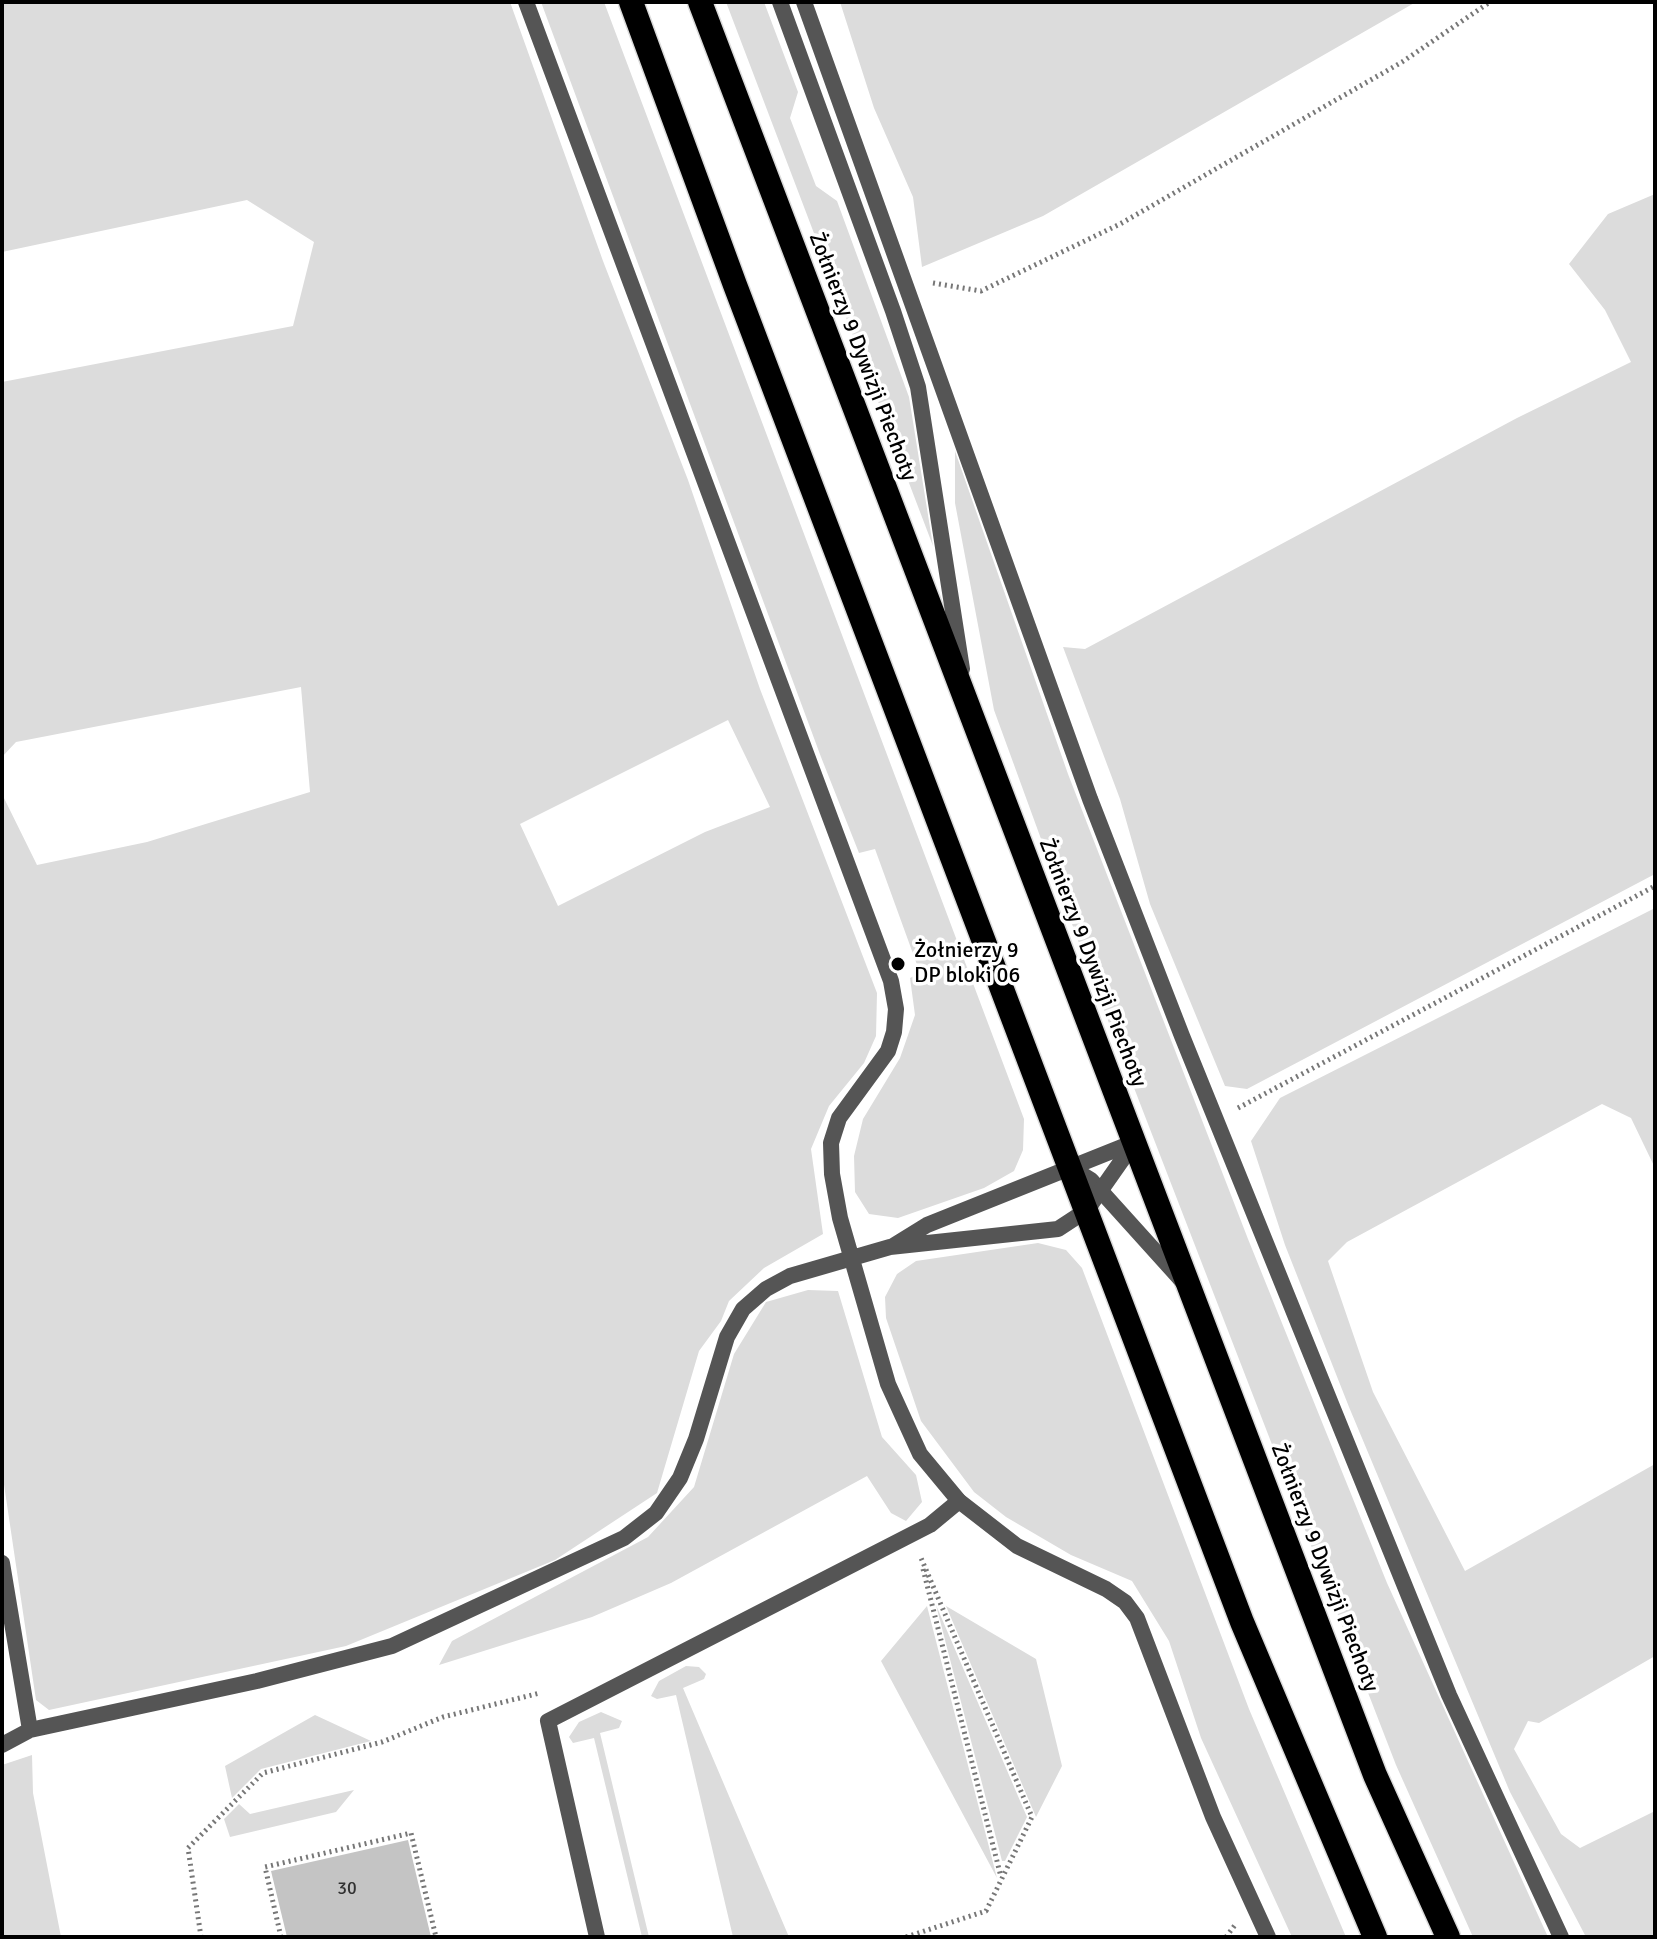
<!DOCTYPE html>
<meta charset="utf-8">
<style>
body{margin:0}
#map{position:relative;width:1657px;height:1939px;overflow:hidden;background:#fff;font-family:Signika,sans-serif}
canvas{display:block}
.frame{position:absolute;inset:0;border:4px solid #000;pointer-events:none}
</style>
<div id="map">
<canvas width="1657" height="1939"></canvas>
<div class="frame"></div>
</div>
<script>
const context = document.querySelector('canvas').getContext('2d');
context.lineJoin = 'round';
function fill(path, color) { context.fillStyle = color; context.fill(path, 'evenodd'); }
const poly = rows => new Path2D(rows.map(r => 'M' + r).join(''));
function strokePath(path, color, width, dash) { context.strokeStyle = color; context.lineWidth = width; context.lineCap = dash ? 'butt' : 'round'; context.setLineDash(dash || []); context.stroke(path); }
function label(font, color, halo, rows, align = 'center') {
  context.font = font + ' Signika,sans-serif'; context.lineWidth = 7; context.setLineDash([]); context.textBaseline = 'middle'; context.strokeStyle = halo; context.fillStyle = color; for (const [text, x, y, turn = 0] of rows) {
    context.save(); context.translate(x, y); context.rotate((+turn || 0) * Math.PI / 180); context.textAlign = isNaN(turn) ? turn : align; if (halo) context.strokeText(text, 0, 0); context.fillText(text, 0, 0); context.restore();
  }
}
fill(poly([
 [2,2,510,2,603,261,688,480,760,689,877,993,876,1036,864,1063,829,1106,811,1149,823,1234,764,1268,729,1301,721,1321,699,1351,657,1493,555,1560,346,1646,49,1710,36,1700,2,1471,2,794,37,865,147,842,310,792,301,687,16,742,2,757,2,382,293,326,314,242,247,200,2,252],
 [728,720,770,807,705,832,558,906,520,824],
 [541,2,604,2,1024,1119,1023,1150,1014,1171,984,1188,898,1218,869,1214,855,1192,854,1156,863,1119,900,1058,915,1015,910,978,920,973,875,849,859,853,821,757],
 [726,2,764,2,798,92,790,118,816,186,837,201,909,397,933,546],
 [840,2,1416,2,1043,216,922,267,913,197,874,108],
 [1655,194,1655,874,1247,1089,1225,1086,1150,904,1120,799,1063,647,1085,649,1517,418,1631,362,1605,310,1569,264,1608,214],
 [955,451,1068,774,1248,1239,1387,1583,1548,1937,1473,1937,1396,1765,1095,987,994,710,955,503],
 [1655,908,1655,1168,1631,1118,1602,1104,1347,1242,1328,1261,1373,1392,1465,1571,1655,1464,1655,1656,1539,1723,1528,1721,1514,1749,1561,1834,1580,1848,1655,1811,1655,1937,1586,1937,1510,1792,1349,1407,1285,1245,1251,1141,1280,1098],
 [1038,1243,1066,1250,1082,1268,1249,1709,1346,1937,1292,1937,1201,1738,1169,1641,1132,1581,1071,1555,1006,1517,974,1492,921,1421,886,1318,885,1297,897,1274,916,1261],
 [808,1290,838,1291,882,1437,916,1475,922,1502,906,1521,891,1513,867,1476,671,1583,592,1617,439,1665,452,1641,648,1537,694,1487,734,1354,766,1302],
 [936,1605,1027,1817,1005,1861,1002,1861],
 [927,1606,997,1878,881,1661],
 [946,1606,1036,1659,1062,1766,1036,1817],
 [686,1666,699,1667,706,1674,704,1679,683,1688,789,1937,733,1937,676,1695,657,1699,651,1696,659,1681],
 [601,1712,622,1721,619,1728,600,1733,649,1937,642,1937,594,1738,573,1743,569,1737,579,1722],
 [315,1715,371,1741,261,1769,232,1798,225,1766],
 [32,1755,33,1793,61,1937,2,1937,2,1765],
 [354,1790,336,1812,230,1837,224,1819,239,1804,250,1814]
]), '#dcdcdc');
fill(poly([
 [408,1840,431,1937,287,1937,271,1871]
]), '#c4c4c4');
const highway = poly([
 [631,2,735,285,1242,1622,1375,1937],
 [700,2,1375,1775,1448,1937]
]);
strokePath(highway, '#dbdbdb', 27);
strokePath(poly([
 [933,283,981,291,1120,224,1402,62,1490,2],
 [1238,1108,1655,886],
 [923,1569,1001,1877],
 [201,1937,188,1848,263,1773,382,1742,443,1717,540,1693],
 [281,1937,265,1867,411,1833,436,1937],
 [906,1937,986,1911,1032,1817,921,1558],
 [1226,1937,1235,1925]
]), '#777', 5, [2, 4]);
strokePath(poly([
 [780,2,893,311,918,387,962,669],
 [1070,1167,1091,1180,1183,1282],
 [2,1563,30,1730],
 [2,1745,30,1730,257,1681,392,1646,624,1538,656,1513,680,1478,696,1439,727,1337,743,1309,766,1289,790,1276,852,1258],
 [597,1937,548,1721,930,1525,959,1501]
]), '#555', 16);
strokePath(poly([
 [526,2,891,981,896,1009,894,1032,888,1051,839,1118,831,1143,832,1174,840,1218,888,1384,920,1454,959,1501,1017,1546,1106,1589,1125,1602,1137,1618,1213,1817,1268,1937],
 [804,2,1090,799,1182,1036,1449,1695,1561,1937],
 [893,1246,927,1225,1132,1143],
 [852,1258,890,1247,1058,1229,1087,1210,1134,1143]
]), '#555', 16);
strokePath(highway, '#000', 24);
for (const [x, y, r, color] of [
 [898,964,8,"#000"]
]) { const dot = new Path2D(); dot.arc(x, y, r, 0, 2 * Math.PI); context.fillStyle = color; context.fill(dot); strokePath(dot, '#fff', 3); }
label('18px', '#313131', null, [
 ["30",347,1889]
]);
label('22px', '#000', '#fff', [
 ["Żołnierzy 9 Dywizji Piechoty",862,357,69],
 ["Żołnierzy 9 Dywizji Piechoty",1092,963,69],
 ["Żołnierzy 9 Dywizji Piechoty",1324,1568,69]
]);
label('22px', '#000', '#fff', [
 ["Żołnierzy 9",914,951],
 ["DP bloki 06",914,976]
], 'left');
</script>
